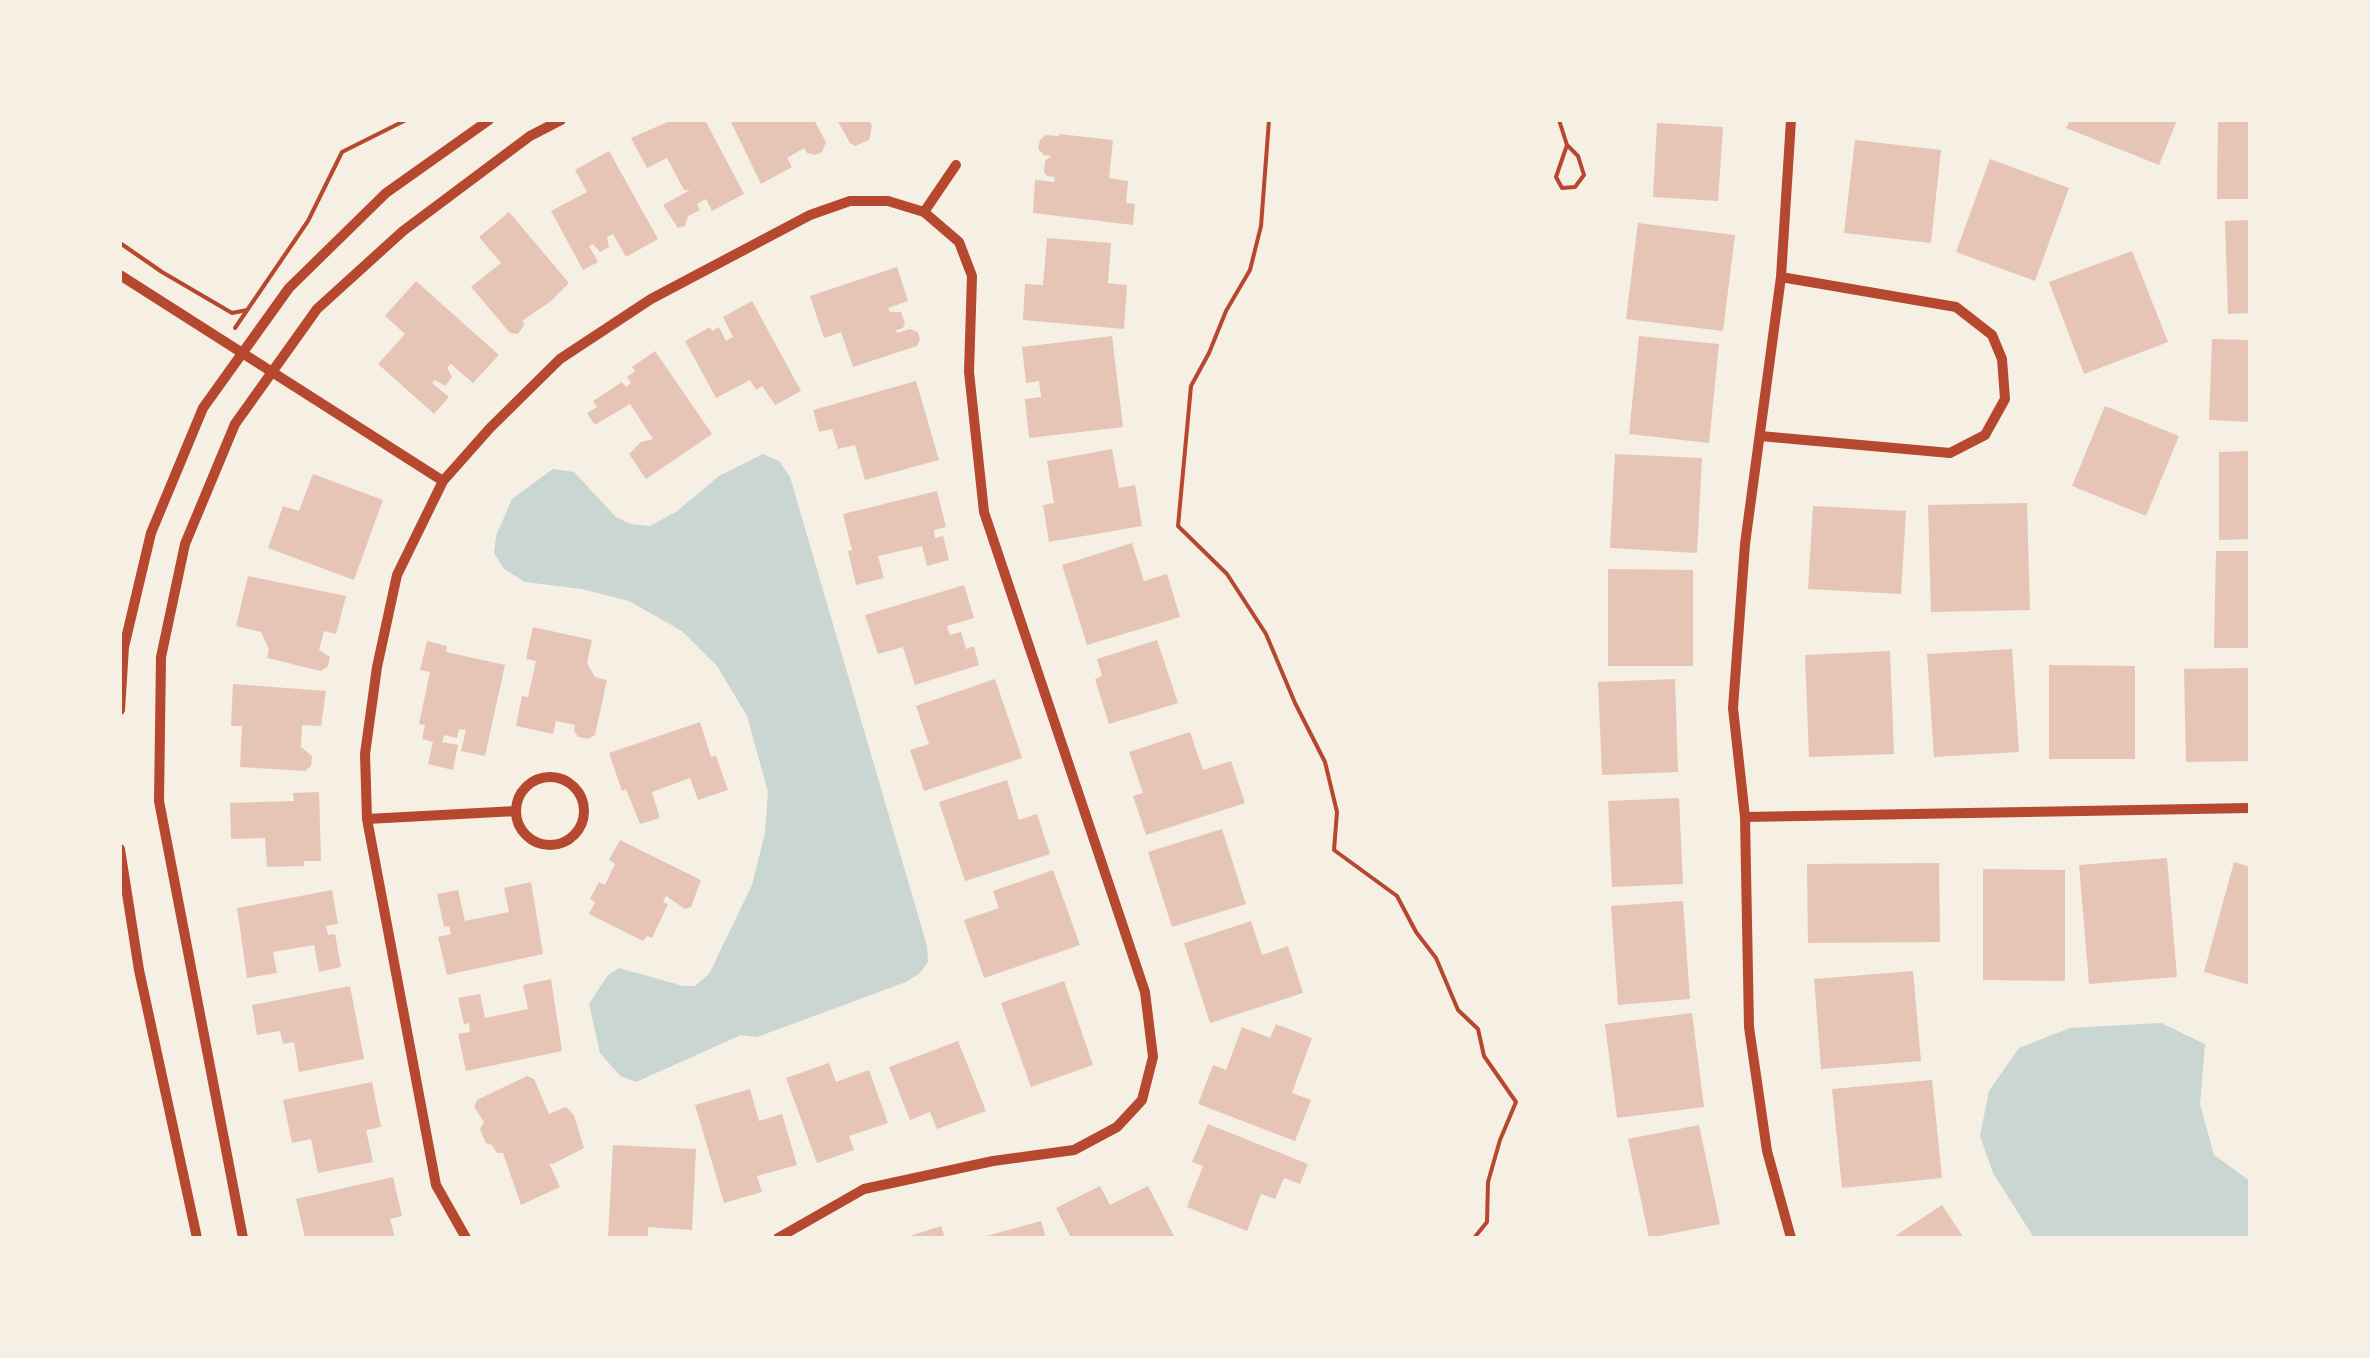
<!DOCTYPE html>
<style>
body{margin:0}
#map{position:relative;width:2370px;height:1358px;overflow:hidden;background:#f6efe4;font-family:Signika,sans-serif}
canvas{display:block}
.frame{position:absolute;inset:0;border:122px solid #f6efe4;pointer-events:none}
</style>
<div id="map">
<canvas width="2370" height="1358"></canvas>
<div class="frame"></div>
</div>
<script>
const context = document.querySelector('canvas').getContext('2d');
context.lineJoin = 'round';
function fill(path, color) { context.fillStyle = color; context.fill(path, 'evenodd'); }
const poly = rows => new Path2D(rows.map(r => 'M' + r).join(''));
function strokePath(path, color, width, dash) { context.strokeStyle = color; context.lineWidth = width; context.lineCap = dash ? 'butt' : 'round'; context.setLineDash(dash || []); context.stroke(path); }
fill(poly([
 [763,454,779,461,790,477,927,946,928,962,920,973,906,982,757,1037,741,1035,636,1082,620,1076,600,1053,589,1004,608,975,619,968,683,986,695,986,709,974,752,885,765,833,768,792,747,716,717,666,682,631,629,601,582,589,525,582,504,569,494,553,496,536,512,499,553,469,574,472,616,517,630,524,650,526,676,512,719,476],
 [2161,1023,2205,1044,2200,1104,2214,1155,2250,1181,2250,1238,2034,1238,1993,1173,1980,1136,1989,1091,2019,1048,2070,1028]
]), '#c9d6d2');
fill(poly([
 [672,120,705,120,744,194,712,211,706,199,697,204,700,210,688,216,685,226,678,228,663,205,690,190,684,190,667,158,647,168,631,138],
 [730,120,814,120,826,142,822,152,815,155,807,153,804,148,787,158,792,167,761,184],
 [837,120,869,120,872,126,869,140,855,146,850,143],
 [2070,120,2177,120,2159,165,2066,128],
 [2218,120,2250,120,2250,199,2217,199],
 [1657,123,1723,127,1718,201,1653,197],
 [1059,134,1113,140,1109,178,1128,181,1126,203,1135,204,1133,225,1033,213,1035,180,1054,182,1055,177,1047,176,1044,172,1045,161,1051,156,1044,155,1038,149,1040,140,1046,135,1059,136],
 [1855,140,1941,150,1931,243,1844,233],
 [609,151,658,239,626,257,613,234,607,237,609,247,600,252,593,244,589,246,598,262,583,270,551,211,587,192,575,170],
 [1990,159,2069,188,2035,281,1956,252],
 [509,212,569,283,551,301,522,321,525,324,518,334,510,333,471,287,501,263,479,237],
 [2250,220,2250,313,2228,314,2225,221],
 [1638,223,1735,235,1723,331,1626,319],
 [1047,238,1111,243,1108,283,1127,285,1124,329,1023,320,1025,284,1043,285],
 [2132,251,2168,342,2084,374,2049,282],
 [897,267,908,301,888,308,890,312,901,312,905,323,903,328,896,330,897,333,910,329,918,332,920,339,917,346,853,367,841,332,824,338,810,296],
 [416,281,499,355,473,383,451,364,447,368,452,377,445,386,435,380,432,383,449,397,434,414,378,364,405,334,385,316],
 [752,301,801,391,775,405,762,386,756,390,750,380,716,398,685,341,710,327,712,331,719,327,726,341,733,337,723,317],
 [1112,336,1123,427,1029,438,1025,399,1041,397,1039,381,1026,383,1022,347],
 [1639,336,1719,344,1709,443,1629,434],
 [2212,339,2250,340,2250,422,2209,420],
 [655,351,712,434,646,479,629,454,641,442,653,439,630,404,595,425,587,413,597,407,593,401,622,382,626,387,631,383,627,377,635,371,632,367],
 [916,381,939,460,865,480,855,445,838,449,832,429,819,432,813,410],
 [2105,406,2179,436,2146,516,2072,486],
 [1112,449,1119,488,1135,485,1142,526,1049,542,1043,505,1054,503,1047,461],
 [2250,451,2250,539,2219,540,2219,452],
 [1615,454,1702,458,1697,553,1610,548],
 [313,474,383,500,354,580,268,548,283,506,299,511],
 [937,491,946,527,934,530,935,538,943,536,949,560,927,566,922,546,878,556,884,578,856,585,848,551,852,550,843,514],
 [2027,503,2030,610,1931,612,1928,505],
 [1813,506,1906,511,1901,594,1808,589],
 [1132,543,1144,581,1167,574,1180,617,1087,645,1062,565],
 [2216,551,2250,551,2250,648,2214,648],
 [1608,569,1693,570,1693,666,1608,666],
 [248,576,346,596,336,634,324,631,319,650,330,657,328,666,321,671,267,658,269,649,261,632,236,626],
 [964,585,974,618,947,626,950,635,961,632,966,649,974,646,979,665,915,685,903,647,878,654,865,615],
 [533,627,592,640,587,663,595,677,607,680,595,735,588,739,578,737,574,731,575,725,556,721,553,734,516,726,522,696,528,697,536,661,526,659],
 [1157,640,1178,703,1109,724,1095,679,1102,676,1097,659],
 [427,641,447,646,446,652,505,665,485,756,461,751,466,730,459,729,457,738,444,735,442,742,458,745,453,770,428,764,433,742,422,739,425,725,419,724,430,672,420,670],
 [2012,649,2019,752,1934,757,1927,654],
 [1890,651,1894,754,1809,757,1805,655],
 [2049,665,2135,666,2135,759,2049,759],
 [2250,668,2250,761,2186,762,2184,669],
 [995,679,1022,758,924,791,910,750,929,744,916,706],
 [1675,679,1678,772,1602,775,1598,682],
 [233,684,326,691,321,726,302,725,301,747,312,756,311,766,305,771,240,767,242,726,231,726],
 [700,722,711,757,716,756,728,790,698,800,690,778,652,792,660,818,640,824,626,789,622,791,609,753],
 [1190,732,1203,770,1231,761,1245,803,1146,835,1133,796,1143,793,1129,752],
 [1007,780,1019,820,1037,814,1050,854,965,881,939,802],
 [319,792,321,861,304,861,304,866,267,867,265,838,231,839,230,803,294,801,293,793],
 [1679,798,1683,884,1612,887,1608,801],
 [1222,829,1246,904,1172,927,1148,852],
 [620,840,701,880,691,907,685,909,666,896,663,902,668,904,652,938,647,936,643,941,589,914,595,902,590,899,599,882,605,885,615,864,609,860],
 [2167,858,2177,977,2089,984,2079,865],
 [2234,862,2250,867,2250,985,2204,972],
 [1939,863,1940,942,1808,943,1807,864],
 [1983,869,2065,870,2065,981,1983,980],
 [1053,870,1080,945,984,978,964,920,999,908,993,891],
 [531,882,543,954,447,975,438,937,451,934,449,926,444,927,437,894,458,890,465,921,509,912,504,888],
 [332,890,338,924,326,926,328,935,335,934,341,967,319,972,314,945,273,952,277,973,247,978,237,908],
 [1683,901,1690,999,1618,1005,1611,906],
 [1251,921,1262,955,1288,946,1303,993,1210,1023,1184,943],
 [1913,971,1921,1061,1821,1069,1814,979],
 [551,979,562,1051,466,1071,458,1034,470,1032,469,1023,464,1024,458,998,480,994,485,1018,528,1009,523,985],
 [1064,981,1093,1065,1031,1087,1001,1003],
 [350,986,364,1059,299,1072,294,1042,283,1044,280,1031,257,1035,252,1005],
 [1692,1013,1704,1107,1617,1118,1605,1024],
 [1276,1024,1312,1038,1292,1093,1311,1100,1295,1141,1198,1104,1213,1065,1226,1070,1242,1027,1270,1038],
 [958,1041,986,1111,937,1129,930,1112,910,1120,889,1067],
 [829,1063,836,1082,869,1070,888,1123,849,1136,854,1150,817,1163,786,1078],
 [527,1076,534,1079,549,1114,566,1107,574,1115,584,1148,553,1164,549,1163,560,1187,521,1205,503,1153,497,1153,492,1145,486,1143,480,1129,484,1122,474,1107,477,1100],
 [1932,1080,1942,1178,1842,1188,1832,1089],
 [372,1082,381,1127,366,1130,373,1162,318,1173,311,1139,292,1143,283,1100],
 [750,1089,759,1121,782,1114,797,1165,757,1176,762,1192,724,1203,695,1105],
 [1208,1124,1308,1164,1300,1184,1284,1178,1275,1199,1261,1194,1247,1231,1187,1207,1203,1166,1192,1162],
 [1699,1125,1720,1224,1649,1238,1628,1139],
 [613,1145,696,1149,692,1230,648,1227,648,1238,608,1238],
 [393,1177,402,1216,390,1219,395,1238,305,1238,296,1199],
 [1100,1186,1110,1205,1148,1186,1175,1238,1071,1238,1056,1208],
 [1942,1205,1964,1238,1892,1238],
 [1041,1221,1046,1238,983,1238,983,1237],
 [941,1226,945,1238,907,1238,907,1237]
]), '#e6c5b7');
strokePath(poly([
 [1269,120,1261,226,1250,270,1226,311,1209,353,1191,386,1178,526,1227,574,1266,634,1295,703,1325,762,1337,812,1334,850,1397,896,1416,932,1436,958,1458,1010,1478,1029,1484,1056,1516,1102,1500,1140,1488,1182,1487,1222,1474,1238],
 [1559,120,1567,145,1578,156,1584,175,1575,187,1562,188,1556,177,1567,145],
 [120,243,162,272,232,313,247,310],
 [235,328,308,221,342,152,406,120]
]), '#b5482f', 4);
strokePath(poly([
 [924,212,956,165],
 [120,275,443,481],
 [1760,436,1950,453,1985,435,2005,399,2002,359,1992,335,1956,307,1781,277],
 [120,710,124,647,151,533,203,408,289,288,386,193,489,120],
 '516 811a34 34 0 1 1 68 0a34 34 0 1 1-68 0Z',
 [1745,817,2250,808],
 [367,819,516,811],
 [120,849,139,970,197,1238],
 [243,1238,159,801,161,657,185,544,235,424,317,309,403,231,530,136,561,120],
 [466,1238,436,1185,367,819,365,754,377,667,397,575,443,481,490,428,560,359,651,299,810,215,850,201,888,201,924,212,959,242,972,276,969,372,984,512,1145,992,1153,1057,1142,1100,1117,1127,1074,1150,993,1161,864,1189,778,1238],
 [1791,1238,1767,1151,1749,1027,1745,817,1733,708,1745,544,1781,277,1791,120]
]), '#b5482f', 10);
</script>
